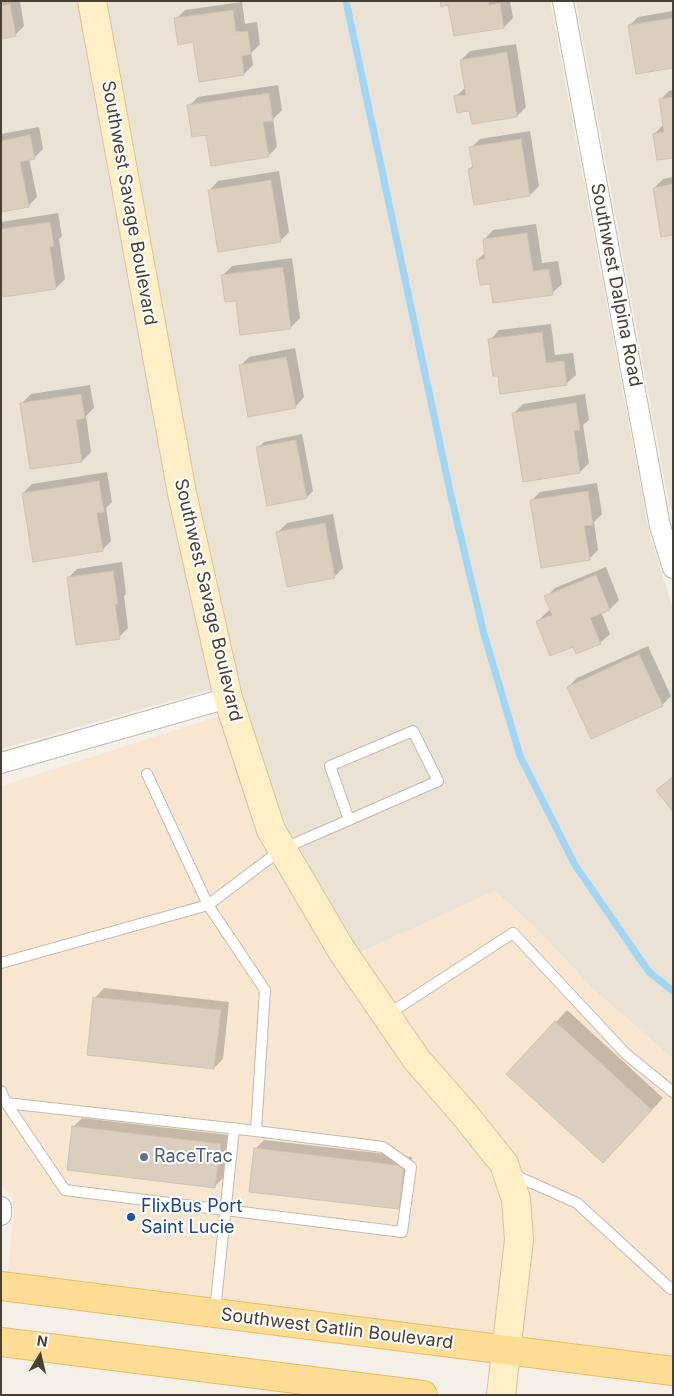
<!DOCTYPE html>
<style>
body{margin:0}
#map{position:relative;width:674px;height:1396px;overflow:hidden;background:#f4f0e7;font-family:Inter,sans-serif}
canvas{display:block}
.frame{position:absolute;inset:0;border:2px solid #484035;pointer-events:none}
.north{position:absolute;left:15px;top:1331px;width:50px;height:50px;-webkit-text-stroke:4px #fff;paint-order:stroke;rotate:9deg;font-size:14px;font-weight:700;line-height:20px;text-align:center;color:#484035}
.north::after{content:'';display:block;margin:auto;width:18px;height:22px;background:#484035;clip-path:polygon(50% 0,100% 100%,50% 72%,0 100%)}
</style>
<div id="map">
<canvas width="674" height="1396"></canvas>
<div class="frame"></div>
<div class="north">N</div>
</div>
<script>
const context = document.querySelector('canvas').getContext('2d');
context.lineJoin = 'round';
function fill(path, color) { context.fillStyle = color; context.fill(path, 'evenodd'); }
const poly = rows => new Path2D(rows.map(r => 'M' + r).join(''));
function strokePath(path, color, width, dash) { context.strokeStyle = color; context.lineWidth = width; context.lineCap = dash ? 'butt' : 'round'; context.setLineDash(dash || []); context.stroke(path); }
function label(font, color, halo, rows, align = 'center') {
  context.font = font + ' Inter,sans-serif'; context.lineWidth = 4; context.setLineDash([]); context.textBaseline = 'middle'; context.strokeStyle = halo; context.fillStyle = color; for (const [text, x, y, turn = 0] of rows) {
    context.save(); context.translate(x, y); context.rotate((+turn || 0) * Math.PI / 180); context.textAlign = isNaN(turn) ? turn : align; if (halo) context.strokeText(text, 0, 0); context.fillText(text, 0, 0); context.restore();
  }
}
fill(poly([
 [1,1,79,1,213,689,1,749],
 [104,1,550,1,651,542,652,542,673,609,673,1059,593,989,538,930,495,891,359,953,283,824,240,694,194,489],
 [576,1,673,1,673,509,670,509]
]), '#e9e2d5');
fill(poly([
 [219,716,229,744,456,1125,493,1171,504,1202,507,1240,497,1335,8,1272,14,1209,12,1199,1,1183,1,786],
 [495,891,538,930,593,989,673,1059,673,1356,521,1338,531,1238,426,1051,359,953]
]), '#f8e6d1');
fill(poly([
 [1,1,20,1,24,26,15,35,1,38],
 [441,1,510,1,513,18,504,27],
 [242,2,245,24,257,22,260,44,251,53,253,65,244,74,176,19,185,10],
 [673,11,673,66,629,26,638,17],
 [516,44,526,107,517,116,470,110,455,97,466,87,461,60,470,51],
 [278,85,282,110,273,119,277,147,268,156,207,134,189,106,198,97],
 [673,90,673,156,654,134,663,125,660,100,669,91],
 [39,127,43,149,34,158,29,159,37,197,28,206,1,211,1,134],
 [530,131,539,186,530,195,469,169,474,165,471,148,480,139],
 [279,171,289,232,280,241,209,191,218,181],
 [673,177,673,234,654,188,663,179],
 [58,213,62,236,59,239,65,279,56,288,1,276,1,222],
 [536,224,542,263,558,261,562,284,552,293,491,283,477,260,486,252,484,240,493,230],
 [292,258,300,318,291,327,237,299,223,275,232,266],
 [551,324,555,355,573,353,576,375,566,384,499,375,490,340,499,330],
 [295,348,304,397,295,407,240,366,249,357],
 [90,385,94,408,86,416,91,452,82,461,31,468,22,403,31,394],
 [585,394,589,420,583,425,589,463,580,472,514,413,523,404],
 [302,434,313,491,307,497,258,448,264,442],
 [107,472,112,502,106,508,111,541,102,550,23,493,32,484],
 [597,483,602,514,594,522,598,550,589,559,531,501,540,492],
 [333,514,343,568,334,577,278,532,287,523],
 [122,562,126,594,124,596,128,628,119,637,68,578,77,569],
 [606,567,619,600,610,609,601,612,610,634,600,643,573,645,538,621,547,612,551,610,546,597,555,588],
 [648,646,671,696,662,705,568,687,577,678],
 [104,988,229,1002,223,1059,214,1068,95,998],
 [567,1010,663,1098,614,1150,508,1074],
 [82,1118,229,1135,224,1177,215,1186,73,1127],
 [264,1140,412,1157,407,1199,398,1208,255,1149]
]), '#0003');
strokePath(poly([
 [346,1,451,496,484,634,520,756,575,865,649,972,673,991]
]), '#9fd5f5', 7);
const building = poly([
 [1,1,3,6,10,4,16,36,1,39,1,1],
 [440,1,488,1,489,5,500,3,504,28,454,36,448,5,441,7,440,1],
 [233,10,236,32,248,31,251,54,242,56,244,75,199,82,193,42,178,45,174,18,233,10],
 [673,18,673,68,636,74,628,25,673,18],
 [507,52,517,117,472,124,469,111,457,113,454,96,466,95,460,60,507,52],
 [269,93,273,121,263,122,269,157,211,166,206,135,192,137,187,105,269,93],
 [673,97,673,158,657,160,653,134,664,132,659,99,673,97],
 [30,135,35,159,20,162,29,207,1,212,1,141,30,135],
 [521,139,530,196,474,205,468,169,473,168,469,147,521,139],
 [271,180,281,242,218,252,208,190,271,180],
 [673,184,673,235,661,237,653,188,673,184],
 [50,222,54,246,50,247,56,289,3,297,1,284,1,229,50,222],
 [527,233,533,271,549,269,553,295,493,303,490,284,480,285,476,260,485,259,483,239,527,233],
 [283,267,291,329,240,335,236,301,225,302,221,275,283,267],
 [542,332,546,363,564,361,567,385,500,394,498,376,493,376,488,339,542,332],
 [286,357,296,408,248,417,239,365,286,357],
 [81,394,85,418,76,420,82,462,30,469,20,403,81,394],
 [576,403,580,430,574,431,580,473,523,482,512,413,576,403],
 [296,440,307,498,267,506,256,447,296,440],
 [99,481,104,512,97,513,103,551,33,562,22,493,99,481],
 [588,491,593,525,584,526,590,560,541,568,530,500,588,491],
 [325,523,335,578,287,587,276,532,325,523],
 [113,571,118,604,115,604,120,639,76,645,67,577,113,571],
 [596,575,610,610,590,618,601,644,576,654,573,647,550,656,536,621,552,615,544,596,596,575],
 [639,654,663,706,591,739,567,687,639,654],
 [673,777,673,812,656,790,673,777],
 [93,997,221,1010,214,1069,87,1055,93,997],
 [555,1021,652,1110,603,1163,506,1074,555,1021],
 [72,1126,221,1144,215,1188,67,1170,72,1126],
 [254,1148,404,1166,399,1209,249,1192,254,1148]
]);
fill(building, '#dacebe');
strokePath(building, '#d2c3ae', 1);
const lane = poly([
 [1,963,208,905,282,849,349,820,438,781,413,731,330,766,349,820],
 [387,1015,513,933,626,1054,673,1092],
 [1,1091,6,1103,65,1190,402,1232,411,1167,383,1147,256,1131,265,990,208,905,147,774],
 [6,1103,256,1131],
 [512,1174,577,1203,671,1289,673,1287],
 [215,1311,234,1128]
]);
const street = poly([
 [563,1,660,526,673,568],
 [1,763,228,698],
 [1,1207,1,1215]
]);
const secondary = poly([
 [92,1,182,493,228,698,271,830,342,951,417,1060,465,1115,504,1164,516,1199,519,1240,501,1395]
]);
const primary = poly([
 [1,1286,673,1371],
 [1,1342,423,1395]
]);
strokePath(lane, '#c4baac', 12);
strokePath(street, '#c4baac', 22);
strokePath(secondary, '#dbc596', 30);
strokePath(primary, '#ebbc5e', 30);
strokePath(lane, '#fff', 10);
strokePath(street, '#fff', 20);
strokePath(secondary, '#ffefc6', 28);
strokePath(primary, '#ffdd95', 28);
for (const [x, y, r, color] of [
 [144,1157,5,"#5c6f8a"],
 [131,1217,5,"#1a4fb4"]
]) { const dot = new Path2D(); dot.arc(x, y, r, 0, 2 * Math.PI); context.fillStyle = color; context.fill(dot); strokePath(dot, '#fff', 2); }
label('18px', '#484035', '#fff', [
 ["Southwest Savage Boulevard",129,203,80],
 ["Southwest Dalpina Road",616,285,79],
 ["Southwest Savage Boulevard",208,600,77],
 ["Southwest Gatlin Boulevard",337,1329,7]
]);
label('18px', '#4e5e75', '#fff', [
 ["RaceTrac",154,1157]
], 'left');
label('18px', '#164399', '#fff', [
 ["FlixBus Port",141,1207],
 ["Saint Lucie",141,1228]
], 'left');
</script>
